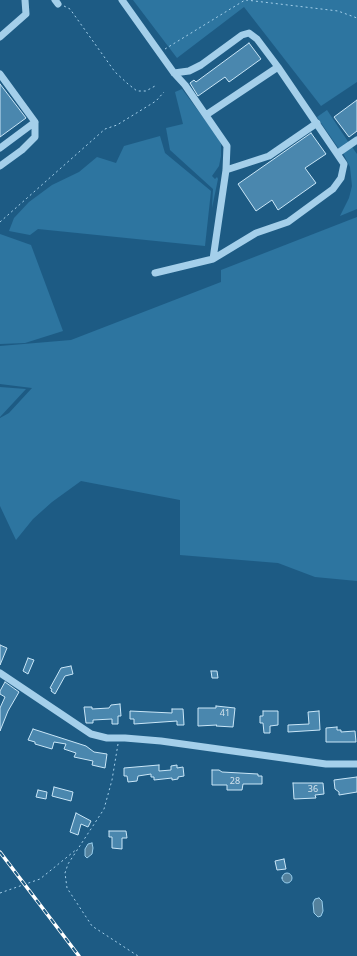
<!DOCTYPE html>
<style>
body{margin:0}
canvas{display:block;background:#1d5b84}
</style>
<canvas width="357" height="956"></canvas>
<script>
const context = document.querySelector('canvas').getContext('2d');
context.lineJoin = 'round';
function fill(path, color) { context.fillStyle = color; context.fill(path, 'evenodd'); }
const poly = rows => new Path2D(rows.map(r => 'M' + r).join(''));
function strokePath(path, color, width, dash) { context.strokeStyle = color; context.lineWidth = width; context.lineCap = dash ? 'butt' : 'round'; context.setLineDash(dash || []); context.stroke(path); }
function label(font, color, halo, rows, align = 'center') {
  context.font = font + ' "Noto Sans",sans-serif'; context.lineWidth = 3; context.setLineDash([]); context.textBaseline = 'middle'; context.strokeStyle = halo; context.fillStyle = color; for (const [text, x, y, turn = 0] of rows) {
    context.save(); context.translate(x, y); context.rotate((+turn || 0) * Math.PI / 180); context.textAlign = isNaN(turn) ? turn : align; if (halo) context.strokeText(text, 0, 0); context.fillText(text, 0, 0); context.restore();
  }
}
fill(poly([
 [133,0,357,0,357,82,321,106,244,7,177,58],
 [182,89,217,136,221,144,221,156,219,166,212,176,215,179,217,177,218,179,212,208,213,189,170,150,166,128,183,124,175,92],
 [327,110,349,143,339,149,317,117],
 [160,136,165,153,211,191,205,246,38,229,30,235,9,231,14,218,29,202,52,185,79,172,97,157,116,163,124,146],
 [352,147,357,154,357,209,340,216,349,198,352,186,350,167,343,153],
 [357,217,357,581,315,577,278,563,180,555,180,500,81,481,52,502,33,519,16,540,0,506,0,418,9,413,32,388,0,384,0,346,71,340,221,282,221,270],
 [0,234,31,245,63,331,25,343,0,344],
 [0,387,26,389,0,417]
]), '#2d75a0');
const water = poly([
 [92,843,93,848,92,854,87,858,85,856,85,849,88,844,92,843],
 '282 878a5 5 0 1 1 10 0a5 5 0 1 1-10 0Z',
 [319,898,322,901,323,911,321,916,318,917,314,913,313,903,315,899,319,898]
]);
fill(water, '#54819c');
strokePath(water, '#97cdec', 1);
const building = poly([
 [249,43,261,59,229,82,225,77,198,96,190,83,194,80,196,82,249,43],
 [0,84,26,118,0,137,0,84],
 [357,100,357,131,349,137,334,117,357,100],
 [311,133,326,154,305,168,316,183,278,210,272,200,256,211,238,184,311,133],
 [0,645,7,648,0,665,0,645],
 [28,658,34,660,28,674,23,671,28,658],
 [71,666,73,674,65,676,55,694,51,691,52,689,50,688,61,668,71,666],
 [211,671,217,671,218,678,212,678,211,671],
 [5,682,19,692,8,711,0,731,0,708,5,697,0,694,0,691,5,682],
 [120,704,121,716,118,716,118,724,112,724,112,719,93,720,93,723,86,723,84,707,92,707,92,709,109,708,111,705,120,704],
 [216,706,235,708,233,727,216,726,217,725,198,726,198,708,216,708,216,706],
 [172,709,183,709,184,725,177,725,177,721,134,724,134,719,130,719,130,711,172,713,172,709],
 [263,711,278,711,278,725,270,726,270,733,264,733,263,723,260,723,260,716,263,716,263,711],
 [319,711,320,730,288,732,288,725,309,724,308,712,319,711],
 [337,727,337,730,341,730,341,732,355,731,356,742,326,742,326,728,337,727],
 [33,729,86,746,94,752,107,754,105,768,92,765,93,761,74,757,76,753,64,749,66,744,54,742,52,749,35,744,35,742,28,740,33,729],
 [159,765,159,771,171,770,171,766,177,765,177,768,183,767,184,776,178,777,178,779,172,780,172,778,154,780,154,777,151,777,151,774,138,776,137,781,128,782,127,776,124,776,124,768,159,765],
 [212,770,219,770,222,772,258,774,258,776,262,776,262,784,243,784,242,790,227,790,227,785,212,785,212,770],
 [357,777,357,792,339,795,339,792,335,789,334,780,357,777],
 [293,783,323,783,324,794,315,795,316,798,294,799,293,783],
 [54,787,73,792,71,801,52,796,54,787],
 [38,790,47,792,46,799,36,797,38,790],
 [76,813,91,821,88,827,81,824,78,835,70,832,76,813],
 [109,831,126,831,127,838,122,838,122,849,112,848,112,837,109,837,109,831],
 [284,859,286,869,277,870,275,861,284,859]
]);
fill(building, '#4a87ae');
strokePath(building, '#c9e6f7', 1);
strokePath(poly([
 [246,0,338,11,357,18],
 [64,6,70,9,115,72,128,84,137,91,146,91,155,86],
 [165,49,245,0],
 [0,222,105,129,117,125,156,101,164,92],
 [118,744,112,780,104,809,68,864,65,873,67,888,92,926,138,956],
 [0,893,40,879,77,849]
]), '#a4cfea', 1, [2, 3]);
strokePath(poly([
 [55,0,58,4],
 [122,0,174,73,185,85,227,146,226,170,213,259,155,273],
 [0,37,26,14,25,0],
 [174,73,189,71,201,65,242,35,249,33,257,39,278,67],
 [0,74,35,122,35,137,22,150,0,166],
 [206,115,278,67,344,164,341,178,333,189,288,222,256,233,213,259],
 [0,148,35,122],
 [338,153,357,140],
 [226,170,269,156,317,123],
 [0,673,91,734,107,738,125,738,161,741,326,764,357,764]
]), '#a4cfea', 7);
const rail = poly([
 [0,852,79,956]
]);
strokePath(rail, '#fff', 3.5);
strokePath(rail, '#1d5b84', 2, [6]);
label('9px', '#d2e1eb', null, [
 ["41",225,713],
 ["28",235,781],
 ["36",313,789]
]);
</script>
